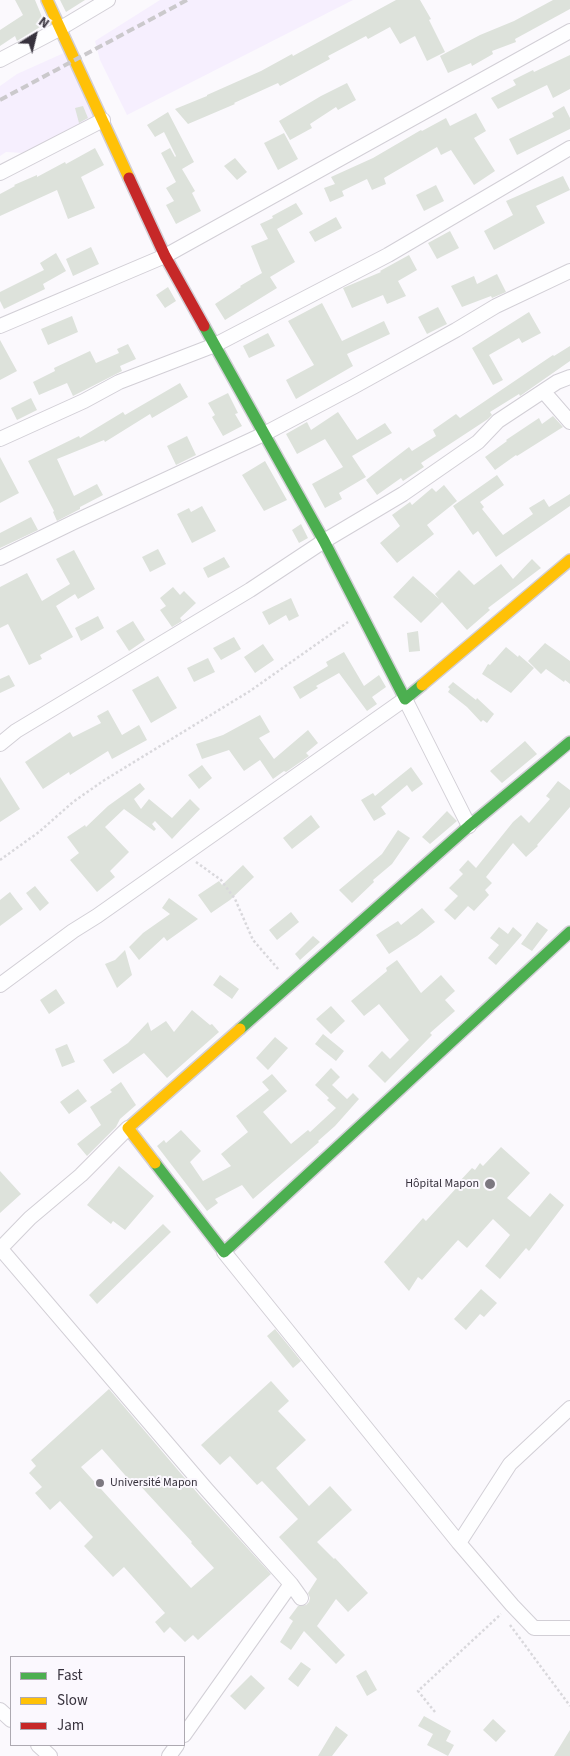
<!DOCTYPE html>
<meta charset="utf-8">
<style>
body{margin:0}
#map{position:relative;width:570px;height:1756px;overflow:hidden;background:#fbf9fd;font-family:"Source Sans 3",sans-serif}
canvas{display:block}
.legend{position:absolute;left:10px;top:1656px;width:175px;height:90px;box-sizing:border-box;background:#fbf8fe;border:1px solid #ada9b1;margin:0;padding:6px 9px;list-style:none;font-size:15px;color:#37323d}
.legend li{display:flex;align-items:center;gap:10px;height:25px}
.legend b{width:25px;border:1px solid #ada9b1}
.north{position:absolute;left:10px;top:10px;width:50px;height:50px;-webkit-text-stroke:4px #fbf8fe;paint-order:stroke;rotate:36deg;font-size:14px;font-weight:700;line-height:20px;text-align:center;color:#37323d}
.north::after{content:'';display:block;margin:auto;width:18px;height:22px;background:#37323d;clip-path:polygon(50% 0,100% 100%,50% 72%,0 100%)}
</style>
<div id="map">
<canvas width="570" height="1756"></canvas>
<ul class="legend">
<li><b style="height:6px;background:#4caf50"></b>Fast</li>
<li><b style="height:6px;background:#ffc107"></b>Slow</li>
<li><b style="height:6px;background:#c62828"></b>Jam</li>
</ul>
<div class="north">N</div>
</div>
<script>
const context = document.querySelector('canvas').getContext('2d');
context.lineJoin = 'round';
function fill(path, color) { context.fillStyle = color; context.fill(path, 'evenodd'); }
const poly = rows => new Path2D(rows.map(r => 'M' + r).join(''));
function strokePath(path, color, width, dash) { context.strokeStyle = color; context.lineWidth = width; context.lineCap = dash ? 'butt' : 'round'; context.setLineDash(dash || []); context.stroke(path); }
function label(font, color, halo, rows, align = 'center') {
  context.font = font + ' "Source Sans 3",sans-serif'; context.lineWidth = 4; context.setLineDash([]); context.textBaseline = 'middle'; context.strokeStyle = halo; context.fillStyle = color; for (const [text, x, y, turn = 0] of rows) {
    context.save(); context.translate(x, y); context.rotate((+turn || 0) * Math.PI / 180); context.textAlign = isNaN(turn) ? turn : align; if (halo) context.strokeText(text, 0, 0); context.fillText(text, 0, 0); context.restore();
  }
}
fill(poly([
 [160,0,353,0,127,115,100,60,95,41],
 [75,48,102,118,23,153,6,152,0,156,0,86,17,74]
]), '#f6effe');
fill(poly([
 [15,0,35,0,45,24,17,41,15,36,0,46,0,30,23,15],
 [60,0,85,0,66,12],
 [396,0,420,0,431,19,429,20,445,52,427,61,415,36,400,44,390,27,368,39,366,36,328,56,330,59,280,86,278,83,234,103,235,104,188,124,175,109,207,96,207,95,261,71,292,54,293,56],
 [553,0,570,0,570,9,515,39,516,42,492,51,493,54,472,66,471,63,448,73,440,56,480,35,514,21],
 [570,55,570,89,553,98,547,85,498,109,491,98,516,85,513,80,533,70,534,72],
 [347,83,356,100,338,110,336,107,310,124,312,128,290,140,279,121,321,96],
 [83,106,88,118,79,123,75,108],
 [564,106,570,118,570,129,517,155,509,139,554,117,552,113],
 [168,112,194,162,182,169,195,191,192,193,201,211,176,224,166,205,174,201,166,188,176,182,161,153,170,148,175,157,176,156,164,132,155,137,147,125],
 [476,113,486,131,474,138,495,171,474,185,451,150,441,155,437,147,384,178,386,184,372,190,367,179,342,191,344,196,330,202,324,188,335,184,331,177,373,158,421,130,422,131,446,118,450,126],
 [284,133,298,159,278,170,264,143],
 [95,148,104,165,81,177,95,208,68,219,57,190,0,216,0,194,15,186,14,185,37,175,37,177,65,162,66,164],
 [235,158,247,172,237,180,224,166],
 [563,176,570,190,536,206,545,223,494,250,484,231,513,215,506,201],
 [436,185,444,201,424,211,416,195],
 [296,203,303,214,277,229,295,262,270,277,277,288,225,320,215,304,241,287,240,286,262,273,251,246,268,239,260,224,273,218,272,216],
 [336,217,342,228,315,242,309,232],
 [450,231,459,248,437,259,428,243],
 [91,247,99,264,73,276,66,259],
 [56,253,66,271,43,284,45,289,4,309,0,301,0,292,44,270,40,263],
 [409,255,417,270,398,281,406,296,387,304,383,295,352,308,343,288,381,272,380,271],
 [497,274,506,292,492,298,491,296,462,307,451,286,474,276,477,284],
 [168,287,176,301,165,308,156,295],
 [322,303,342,341,384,321,390,334,347,354,353,366,296,399,286,380,314,365,288,321],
 [438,307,447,324,427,334,418,317],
 [529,312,541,333,522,343,519,338,489,355,503,380,493,385,472,348],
 [72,316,78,332,48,345,41,329],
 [268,333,275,346,249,358,243,346],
 [0,340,17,371,0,380],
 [128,344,136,359,120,366,122,371,73,396,67,383,39,395,33,382,55,371,54,368,90,351,96,363,119,353,117,349],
 [570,346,570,361,520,396,519,394,490,412,492,415,488,419,421,463,424,467,403,481,401,478,377,495,366,480,409,447,412,451,436,436,433,430,456,414,460,418,553,355,554,356],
 [180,383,188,397,152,418,150,414,105,442,104,440,57,459,74,496,97,484,103,495,80,507,80,509,57,521,53,512,54,511,28,461,79,436,80,438,123,412,125,415],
 [228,393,238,413,235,414,242,426,223,436,212,417,215,415,208,403],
 [31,398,37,410,17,420,11,408],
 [338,412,357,440,385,423,392,433,352,456,366,477,339,493,342,499,325,508,312,484,343,467,325,439,297,454,286,434,307,422,311,430],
 [553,416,563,427,517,456,516,455,495,470,485,457,507,441,506,440,539,418,542,424],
 [187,436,196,455,176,465,167,446],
 [0,457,19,493,0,503],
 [265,461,287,500,264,511,242,475],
 [497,475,504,485,480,502,484,507,482,509,503,535,533,514,529,508,544,499,549,507,570,494,570,506,496,557,478,531,473,535,453,506],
 [444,485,457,501,427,525,434,534,397,563,380,543,400,526,392,515,410,502,412,505,432,488,436,492],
 [202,506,216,531,192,543,177,514,189,508,191,512],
 [31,517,38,530,0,548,0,533],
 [301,524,308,538,299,543,292,530],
 [158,549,166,564,150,572,142,557],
 [74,550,95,589,78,599,75,594,56,606,73,637,40,655,42,659,29,665,8,624,0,628,0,587,27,573,42,601,70,584,56,559],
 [224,557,230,567,208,578,203,568],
 [532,559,541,568,488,608,490,610,467,630,442,602,421,623,393,597,413,576,439,599,435,594,459,570,474,585,501,564,513,579],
 [173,587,180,595,184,591,196,603,180,618,182,621,172,627,160,610,166,606,160,598],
 [291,598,299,616,289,621,286,615,269,625,262,612],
 [98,616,104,628,81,641,75,628],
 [133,621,145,640,129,651,116,631],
 [418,631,420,651,409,652,407,633],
 [234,637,241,649,221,660,213,648],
 [545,643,570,661,570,684,565,680,564,682,546,669,541,674,528,661],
 [263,644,274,660,255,673,244,657],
 [506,647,518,657,519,655,534,668,511,693,482,674,488,664,490,665],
 [344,652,364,686,379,675,386,687,372,697,377,704,367,711,339,673,316,686,318,688,300,699,293,687,328,666,326,662],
 [208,658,215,672,194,682,187,668],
 [9,675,15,686,0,693,0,679],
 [158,676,177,708,151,723,132,690],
 [453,682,476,700,477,698,494,714,487,723,483,720,481,722,467,707,448,692,450,689,448,687],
 [108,710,122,735,139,725,147,740,112,759,108,751,70,775,69,772,43,789,25,762,70,732,73,737,101,723,97,716],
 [260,715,270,732,259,738,274,759,308,730,318,743,306,753,309,756,286,772,284,771,273,779,260,760,244,771,229,750,202,759,196,744,223,735],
 [525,741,537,754,502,783,490,771],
 [202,765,212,778,199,789,188,775],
 [411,767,423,784,412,792,407,785,381,807,386,814,374,821,361,800,373,793,375,796],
 [0,777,20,809,0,822],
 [558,781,570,790,570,807,537,845,538,846,526,857,513,843,486,877,492,883,485,890,489,895,474,911,468,906,455,920,444,910,458,896,449,888,463,874,459,870,468,860,476,868,513,822,521,815,529,823,550,799,546,796],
 [140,783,145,789,134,799,141,809,149,799,172,818,190,799,200,809,172,839,155,821,152,824,156,829,154,831,124,809,105,827,129,852,110,871,115,877,97,892,70,860,79,853,67,837,85,825,86,827,108,806],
 [447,811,457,821,430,844,422,837],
 [311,815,320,827,292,849,283,838],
 [398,830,410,838,392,864,373,880,374,882,352,903,339,890,382,854],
 [243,865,254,877,230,900,211,913,198,895,219,881,222,885],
 [35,886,49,903,40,911,26,893],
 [10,892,23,909,0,926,0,900],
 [169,898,198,919,167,941,164,937,139,960,129,947,143,933,170,914,162,908],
 [422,908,435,922,417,936,389,954,376,935,398,921,401,925],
 [291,912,299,922,277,940,269,930],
 [537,922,548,930,532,951,521,944],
 [499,927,508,934,513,927,522,935,496,965,488,958,499,945,490,938],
 [313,936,320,942,300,960,295,954],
 [125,950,132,975,117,988,105,964,115,960],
 [397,960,421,993,441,975,455,991,445,1000,455,1011,430,1033,432,1035,385,1083,368,1066,382,1051,390,1059,409,1040,379,1004,364,1016,351,1001,387,971,386,968],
 [220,975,239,989,232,999,213,985],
 [56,989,65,1003,49,1014,40,1000],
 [331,1006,345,1021,331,1034,316,1019],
 [192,1010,210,1025,212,1024,219,1032,167,1078,144,1053,113,1074,103,1060,128,1043,148,1022,151,1031,166,1021,174,1032],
 [323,1034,344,1051,336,1061,315,1044],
 [275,1037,288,1048,268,1070,256,1058],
 [67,1044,75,1062,62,1067,55,1049],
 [331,1068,340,1077,332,1085,347,1099,353,1093,359,1099,335,1126,318,1141,319,1142,253,1199,242,1185,215,1199,218,1203,207,1211,157,1146,164,1140,166,1143,181,1130,201,1151,190,1162,203,1181,231,1166,221,1154,248,1132,236,1116,269,1090,262,1082,272,1074,287,1091,263,1112,291,1144,308,1130,310,1132,336,1108,327,1100,329,1098,315,1085],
 [121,1082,136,1105,120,1119,116,1127,87,1156,77,1144,101,1125,90,1107,112,1092,110,1090],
 [78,1089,87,1101,69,1114,60,1102],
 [501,1147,530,1173,507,1198,530,1217,550,1193,564,1205,529,1251,526,1248,500,1279,485,1266,510,1235,493,1219,467,1248,458,1240,422,1280,418,1277,409,1291,384,1262,423,1218,426,1221,460,1184,459,1182,472,1168,475,1170,480,1163,483,1166],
 [119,1166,154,1196,125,1230,113,1221,111,1224,87,1205],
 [0,1171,21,1194,0,1213],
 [163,1224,171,1232,97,1304,89,1295],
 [481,1289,497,1303,484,1317,480,1314,466,1330,454,1319],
 [275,1329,301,1361,293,1368,267,1336],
 [271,1381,289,1401,278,1411,306,1440,276,1468,309,1506,330,1486,352,1510,317,1542,334,1559,335,1558,368,1593,348,1612,336,1599,317,1626,345,1655,336,1664,304,1631,291,1650,280,1642,293,1621,289,1618,298,1606,306,1605,309,1602,310,1598,308,1593,317,1579,279,1537,298,1519,262,1481,257,1485,230,1456,220,1465,201,1445],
 [109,1389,200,1496,271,1574,198,1640,193,1635,185,1642,170,1627,164,1633,155,1622,165,1613,124,1567,113,1577,84,1546,93,1537,60,1501,50,1510,35,1493,42,1487,29,1473,36,1466,31,1460],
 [102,1449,132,1483,135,1480,192,1542,191,1543,214,1568,191,1588,81,1467],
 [301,1662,311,1669,298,1687,288,1679],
 [366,1670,377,1690,367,1696,356,1676],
 [251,1675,265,1688,245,1710,230,1696],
 [424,1716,451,1731,446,1741,454,1745,448,1756,427,1745,433,1734,418,1726],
 [493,1719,506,1731,496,1742,483,1730],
 [336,1726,348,1735,332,1756,318,1756],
 [570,1730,570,1756,554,1756]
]), '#dde2db');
const street = poly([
 [0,60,61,28,108,0],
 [0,173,103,120],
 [0,326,165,256,570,31],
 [544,392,570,422],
 [0,439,84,401,119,382,215,345,388,255,570,148],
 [0,558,74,522,264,434,353,387,456,330,496,306,570,271],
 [0,744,16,731,250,590,324,541,403,494,478,442,498,421,557,382,570,377],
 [0,985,73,931,97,916,405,699,469,826],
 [0,1248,207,1490,291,1584,301,1598],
 [0,1249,30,1218,81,1175,128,1128],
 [224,1252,459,1543,512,1605,534,1628,570,1628],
 [459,1543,510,1464,570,1408],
 [0,1710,11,1720],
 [184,1735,291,1584],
 [38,1745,50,1756],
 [169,1756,177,1745]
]);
const fast = poly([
 [204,326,324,541,405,699,422,685],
 [240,1029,469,826,570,742],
 [155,1163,224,1252,570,932]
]);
const slow = poly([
 [47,0,129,178],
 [422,685,570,560],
 [155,1163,128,1128,240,1029]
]);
const jam = poly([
 [129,178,165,256,204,326]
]);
strokePath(street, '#d2cfd6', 16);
strokePath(fast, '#d2cfd6', 14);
strokePath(slow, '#d2cfd6', 14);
strokePath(jam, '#d2cfd6', 14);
strokePath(poly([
 [0,860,39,832,73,802,103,781,250,691,348,622],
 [196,862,221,880,235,899,253,940,279,970],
 [510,1625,570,1706],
 [435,1712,418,1691,501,1614]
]), '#d9d8dc', 2.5, [2.5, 2.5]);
strokePath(street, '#fefeff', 14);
strokePath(fast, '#4caf50', 11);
strokePath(slow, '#ffc107', 11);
strokePath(jam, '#c62828', 11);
strokePath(poly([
 [0,100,187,0]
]), '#cbc9cc', 4, [8, 4]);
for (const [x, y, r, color] of [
 [490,1184,6,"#7c7880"],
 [100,1483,5,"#7c7880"]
]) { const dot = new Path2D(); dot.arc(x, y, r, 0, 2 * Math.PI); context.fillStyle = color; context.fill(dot); strokePath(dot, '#fbf8fe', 2); }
label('12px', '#37323d', '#fbf8fe', [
 ["Hôpital Mapon",479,1184],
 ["Université Mapon",110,1483,"left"]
], 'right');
</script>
